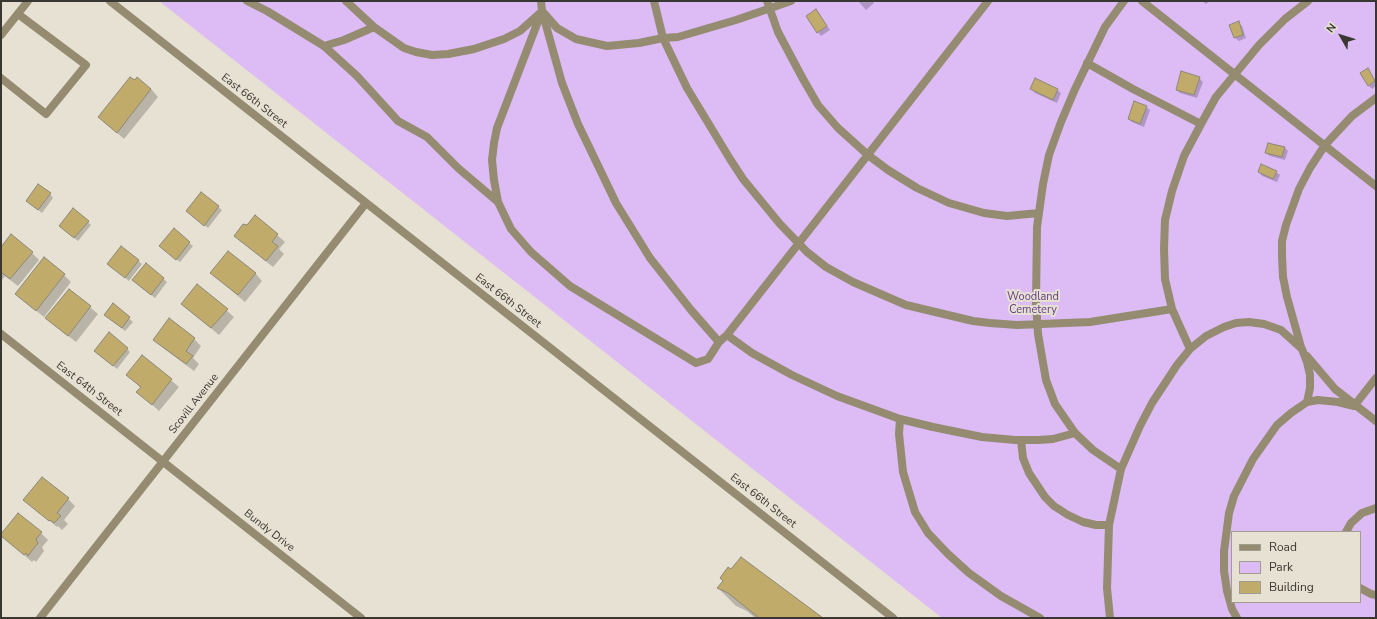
<!DOCTYPE html>
<style>
body{margin:0}
#map{position:relative;width:1377px;height:619px;overflow:hidden;background:#e6e1d2;font-family:"Nunito Sans",sans-serif}
canvas{display:block}
.frame{position:absolute;inset:0;border:2px solid #393731;pointer-events:none}
.legend{position:absolute;left:1231px;top:531px;width:130px;height:72px;box-sizing:border-box;background:#e6e1d2;border:1px solid #a19d92;margin:0;padding:5px 7px;list-style:none;font-size:12px;color:#393731}
.legend li{display:flex;align-items:center;gap:8px;height:20px}
.legend b{width:20px;border:1px solid #a19d92}
.north{position:absolute;left:1321px;top:16px;width:40px;height:40px;-webkit-text-stroke:3px #e6e1d2;paint-order:stroke;rotate:309deg;font-size:11px;font-weight:700;line-height:16px;text-align:center;color:#393731}
.north::after{content:'';display:block;margin:auto;width:14px;height:18px;background:#393731;clip-path:polygon(50% 0,100% 100%,50% 72%,0 100%)}
</style>
<div id="map">
<canvas width="1377" height="619"></canvas>
<div class="frame"></div>
<ul class="legend">
<li><b style="height:5px;background:#948b71"></b>Road</li>
<li><b style="height:11px;background:#ddbcf6"></b>Park</li>
<li><b style="height:11px;background:#c0ab6b"></b>Building</li>
</ul>
<div class="north">N</div>
</div>
<script>
const context = document.querySelector('canvas').getContext('2d');
context.lineJoin = 'round';
function fill(path, color) { context.fillStyle = color; context.fill(path, 'evenodd'); }
const poly = rows => new Path2D(rows.map(r => 'M' + r).join(''));
function strokePath(path, color, width, dash) { context.strokeStyle = color; context.lineWidth = width; context.lineCap = dash ? 'butt' : 'round'; context.setLineDash(dash || []); context.stroke(path); }
function label(font, color, halo, rows, align = 'center') {
  context.font = font + ' "Nunito Sans",sans-serif'; context.lineWidth = 4; context.setLineDash([]); context.textBaseline = 'middle'; context.strokeStyle = halo; context.fillStyle = color; for (const [text, x, y, turn = 0] of rows) {
    context.save(); context.translate(x, y); context.rotate((+turn || 0) * Math.PI / 180); context.textAlign = isNaN(turn) ? turn : align; if (halo) context.strokeText(text, 0, 0); context.fillText(text, 0, 0); context.restore();
  }
}
fill(poly([
 [159,1,1376,1,1376,618,942,618],
 [1232,532,1360,532,1360,602,1232,602]
]), '#ddbcf6');
fill(poly([
 [858,1,872,1,874,3,866,10],
 [1202,1,1209,1,1206,4],
 [816,10,830,30,821,36,807,16],
 [1238,23,1242,26,1246,38,1239,41,1235,38,1231,25],
 [1368,70,1376,81,1376,86,1372,89,1368,85],
 [1199,78,1203,82,1197,98,1180,93,1177,90],
 [135,82,151,89,158,97,124,139,99,117],
 [1032,89,1057,90,1061,93,1057,103,1035,93],
 [1146,107,1150,110,1144,127,1132,122,1129,119],
 [1284,147,1288,151,1285,160,1270,156,1266,153],
 [1259,172,1276,172,1280,175,1277,182,1262,176],
 [201,193,222,210,208,228,191,215],
 [50,194,53,198,42,213,27,201],
 [255,216,285,242,279,249,284,254,273,267,235,236,247,226],
 [88,222,91,225,78,241,63,229],
 [189,243,193,246,180,262,164,250],
 [1,248,32,253,39,260,18,286,5,276,1,281],
 [138,261,142,264,129,281,108,264],
 [146,264,167,282,155,298,137,284],
 [211,273,255,273,262,281,245,302],
 [64,275,71,282,44,317,24,301],
 [197,285,234,317,219,335,182,304],
 [69,290,98,314,76,342,54,325],
 [113,305,133,322,125,331,109,318],
 [155,339,194,339,201,346,193,358,199,364,194,371,162,347],
 [127,349,130,352,117,369,99,354],
 [142,356,179,387,159,411,138,392,141,388,127,375],
 [68,499,75,506,64,520,68,524,62,530,58,526,57,527,25,500],
 [41,533,48,540,42,547,44,551,36,562,34,560,32,562,1,535],
 [718,588,822,618,755,618,747,611,736,606]
]), '#0003');
const building = poly([
 [816,9,827,26,817,33,806,16,816,9],
 [1239,21,1243,35,1234,38,1229,25,1239,21],
 [1368,68,1375,81,1368,86,1360,73,1368,68],
 [1181,71,1200,77,1194,95,1176,90,1181,71],
 [130,77,135,80,137,77,151,89,117,133,98,117,130,77],
 [1035,78,1058,89,1053,100,1030,89,1035,78],
 [1134,101,1147,106,1140,124,1128,119,1134,101],
 [1268,143,1285,147,1282,157,1265,153,1268,143],
 [1261,164,1277,171,1273,179,1258,172,1261,164],
 [38,184,51,193,38,210,26,201,38,184],
 [201,192,219,206,204,226,186,211,201,192],
 [73,208,89,221,74,238,59,226,73,208],
 [255,215,278,234,272,242,278,246,266,261,234,236,243,224,247,225,255,215],
 [174,228,190,242,176,260,159,246,174,228],
 [11,234,33,252,10,279,1,272,1,247,11,234],
 [121,246,139,260,125,278,107,264,121,246],
 [228,251,256,273,238,295,210,273,228,251],
 [44,257,65,274,36,311,15,294,44,257],
 [146,263,164,278,151,295,132,280,146,263],
 [197,284,228,309,211,328,181,304,197,284],
 [69,289,91,306,68,336,45,318,69,289],
 [113,303,130,317,122,328,104,315,113,303],
 [169,318,195,338,186,351,193,356,186,364,153,340,169,318],
 [109,332,128,348,113,366,94,351,109,332],
 [142,355,172,379,152,405,136,392,141,387,126,375,142,355],
 [42,477,69,498,57,513,61,516,54,523,50,520,49,521,23,500,42,477],
 [18,513,42,532,36,539,38,543,28,556,26,553,24,555,1,536,1,534,18,513],
 [741,557,823,618,759,618,728,593,717,588,723,581,720,578,728,567,731,569,741,557]
]);
fill(building, '#c0ab6b');
strokePath(building, '#8c887a', 1);
strokePath(poly([
 [247,1,267,11,324,46,357,76,398,121,427,137,458,168,498,202,511,229,531,252,570,286,696,363,708,359,719,342,727,335,988,1],
 [541,1,542,11,557,28,576,39,607,46,639,43,663,38,678,37,736,20,791,1],
 [654,1,663,38,687,88,730,159,743,179,780,224,807,252,826,267,853,282,906,305,973,321,990,323,1017,325,1090,322,1172,309],
 [767,1,778,32,803,79,818,105,838,128,868,155,888,170,917,188,949,203,984,213,1007,216,1039,213],
 [1124,1,1105,27,1075,89,1061,122,1049,155,1043,184,1037,227,1036,302,1038,334,1046,380,1055,404,1075,433,1093,450,1121,469,1140,426,1152,403,1177,365,1190,349,1206,336,1224,327,1236,323,1249,322,1264,324,1281,330,1302,349,1307,362,1310,375,1310,388,1307,402],
 [1142,1,1376,186],
 [542,11,562,83,578,124,616,203,650,258,691,310,719,342],
 [374,27,404,48,416,52,432,55,448,54,474,49,504,39,520,31,539,14],
 [1,35,28,1],
 [324,46,344,40,374,27,346,1],
 [1087,63,1133,89,1201,124],
 [1,78,46,114,86,65,18,14],
 [498,202,494,180,492,160,494,143,497,128,542,11],
 [727,335,752,353,792,375,837,396,900,419,933,427,982,437,1015,440,1038,440,1053,439,1075,433],
 [1301,347,1287,297,1283,277,1282,256,1282,241,1286,225,1299,189,1310,168,1325,145,1352,116,1376,98],
 [1190,349,1172,309,1165,279,1164,249,1165,220,1172,191,1184,156,1201,124,1216,97,1259,45,1285,19,1308,1],
 [1307,356,1335,389,1376,421],
 [900,419,899,434,903,472,915,512,928,533,948,554,969,573,1001,596,1040,618],
 [1021,440,1023,458,1029,473,1045,497,1054,506,1068,515,1083,522,1096,525,1109,525],
 [1346,532,1351,523,1362,513,1376,508],
 [1360,588,1371,594,1376,595],
 [1110,618,1107,588,1109,525,1121,469],
 [1237,618,1232,609,1227,591,1224,571,1224,551,1229,513,1234,496,1253,459,1277,425,1291,413,1307,402,1318,400,1338,402,1354,406,1376,378]
]), '#948b71', 8);
strokePath(poly([
 [110,1,893,618],
 [1,334,361,618],
 [40,618,366,203]
]), '#948b71', 8);
label('11px', '#393731', '#e6e1d2', [
 ["East 66th Street",254,101,38],
 ["East 66th Street",508,301,38],
 ["East 64th Street",89,389,38],
 ["Scovill Avenue",194,404,-52],
 ["East 66th Street",763,501,38],
 ["Bundy Drive",269,531,38]
]);
label('11px', '#694085', '#e6e1d2', [
 ["Woodland",1033,297],
 ["Cemetery",1033,310]
]);
</script>
